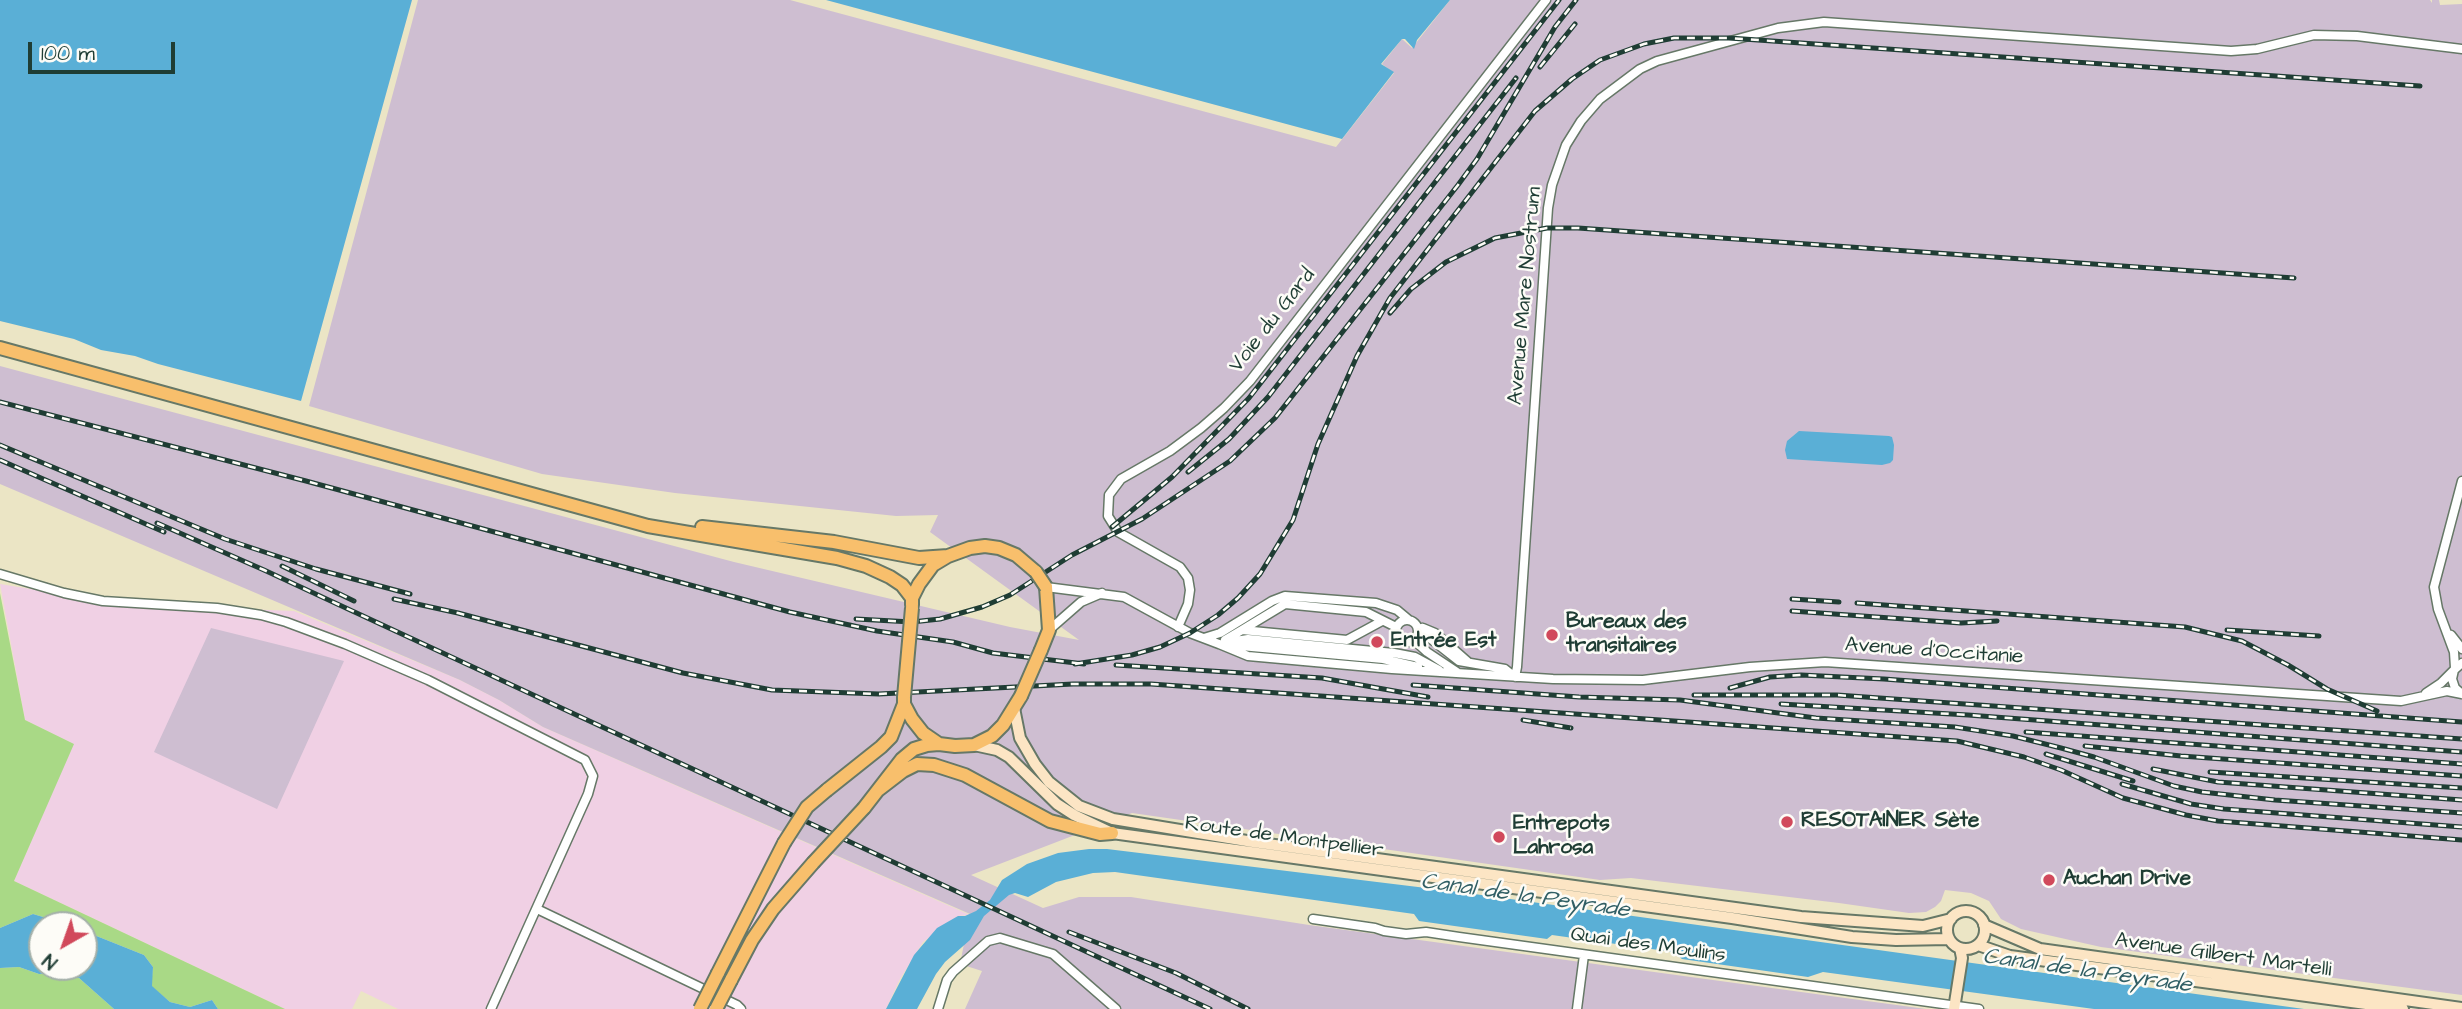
<!DOCTYPE html>
<meta charset="utf-8">
<style>
body{margin:0}
#map{position:relative;width:2462px;height:1009px;overflow:hidden;background:#ebe5c5;font-family:"Architects Daughter",sans-serif}
canvas{display:block}
.north{position:absolute;left:28px;top:911px;width:70px;height:70px;box-sizing:border-box;background:#fdfcf7;border:2px solid #a4b0a9;border-radius:50%;rotate:220deg;font-size:19px;font-weight:700;line-height:28px;text-align:center;color:#1f3d34}
.north::after{content:'';display:block;margin:auto;width:24px;height:32px;background:#d1495b;clip-path:polygon(50% 0,100% 100%,50% 72%,0 100%)}
.scale{position:absolute;left:28px;top:42px;width:147px;height:32px;box-sizing:border-box;border:4px solid #1f3d34;border-top:0;padding-left:9px;font-size:21px;line-height:24px;white-space:nowrap;color:#1f3d34;-webkit-text-stroke:5px #fdfcf7;paint-order:stroke}
</style>
<div id="map">
<canvas width="2462" height="1009"></canvas>
<div class="north">N</div>
<div class="scale">100 m</div>
</div>
<script>
const context = document.querySelector('canvas').getContext('2d');
context.lineJoin = 'round';
function fill(path, color) { context.fillStyle = color; context.fill(path, 'evenodd'); }
const poly = rows => new Path2D(rows.map(r => 'M' + r).join(''));
function strokePath(path, color, width, dash) { context.strokeStyle = color; context.lineWidth = width; context.lineCap = dash ? 'butt' : 'round'; context.setLineDash(dash || []); context.stroke(path); }
function label(font, color, halo, rows, align = 'center') {
  context.font = font + ' "Architects Daughter",sans-serif'; context.lineWidth = 5; context.setLineDash([]); context.textBaseline = 'middle'; context.strokeStyle = halo; context.fillStyle = color; for (const [text, x, y, turn = 0] of rows) {
    context.save(); context.translate(x, y); context.rotate((+turn || 0) * Math.PI / 180); context.textAlign = isNaN(turn) ? turn : align; if (halo) context.strokeText(text, 0, 0); context.fillText(text, 0, 0); context.restore();
  }
}
fill(poly([
 [0,584,86,598,217,608,294,611,460,680,499,700,543,727,970,915,958,916,923,942,900,979,886,1009,398,1009,361,991,352,1009,285,1009,14,881,73,744,25,720]
]), '#f0d0e4');
fill(poly([
 [418,0,790,0,1336,147,1394,73,1382,64,1402,39,1412,48,1450,0,2430,0,2432,3,2432,0,2439,0,2440,5,2462,4,2462,995,2101,947,2021,929,2001,919,1989,901,1971,893,1945,890,1941,901,1935,907,1926,912,1909,913,1839,903,1631,878,1600,880,1132,813,971,875,1043,908,1079,897,1131,897,1309,925,1926,1009,965,1009,982,971,960,964,970,914,543,727,499,700,460,680,0,484,0,366,734,562,1010,627,1079,640,930,532,938,515,896,516,675,493,542,474,309,406],
 [211,628,344,661,277,809,154,752]
]), '#cebed1');
fill(poly([
 [0,593,25,720,74,744,14,881,285,1009,218,1009,212,1000,190,1007,170,1002,151,986,153,967,144,955,84,931,84,925,70,925,33,914,0,928],
 [19,967,39,974,53,973,79,978,114,1009,0,1009,0,968]
]), '#a9d986');
fill(poly([
 [0,0,412,0,301,401,158,364,135,356,101,350,74,339,0,321],
 [826,0,1450,0,1417,40,1414,49,1405,39,1402,39,1381,64,1394,72,1342,139],
 [1799,431,1889,436,1892,437,1894,445,1893,460,1890,463,1882,465,1787,459,1785,450,1787,441],
 [1089,849,1107,849,1467,893,2304,1009,2094,1009,1823,972,1808,977,1682,959,1673,952,1552,935,1547,939,1419,921,1414,914,1115,872,1093,873,1056,882,1028,897,1015,893,1009,895,984,916,970,940,945,962,936,974,917,1009,886,1009,914,955,937,928,958,916,965,916,976,911,990,900,1002,880,1027,864,1058,853],
 [33,914,70,925,42,925,42,967,84,967,84,931,144,955,153,967,152,986,170,1002,190,1007,212,1000,218,1009,114,1009,79,978,53,973,39,974,19,967,0,968,0,928]
]), '#5aafd6');
const street = poly([
 [0,574,64,593,103,601,217,608,261,615,286,622,345,644,428,680,585,760,593,776,588,794,491,1009],
 [1046,587,1124,597,1190,633,1219,644,1383,659,1418,667],
 '1396 631a11 11 0 1 1 22 0a11 11 0 1 1-22 0Z',
 [1178,627,1188,604,1190,590,1188,578,1180,567,1118,532,1108,516,1109,495,1121,479,1170,451,1201,428,1224,408,1250,381,1546,0],
 [1422,628,1431,639,1459,661,1505,669,1515,677],
 [1423,628,1435,633,1468,662],
 [1049,630,1081,602,1102,593],
 [1242,630,1285,604,1366,612,1396,627],
 [2451,635,2462,649],
 [1204,638,1220,633,1272,601,1285,596,1376,603,1397,610,1409,620],
 [1225,640,1242,630,1347,640,1382,621],
 [1414,640,1427,652,1457,672],
 [1229,642,1248,639,1394,653,1415,657,1439,670],
 [1219,644,1248,656,1392,669,1553,679,1643,680,1750,667,1825,662,2401,701,2447,691,2462,694],
 [2462,663,2454,670,2452,679,2455,688,2462,694],
 [2455,668,2454,652,2438,609,2434,587,2462,481],
 [1515,677,1517,667,1548,208,1552,185,1566,145,1581,121,1600,99,1640,69,1657,61,1778,28,1824,22,2231,51,2257,49,2314,35,2357,36,2462,49],
 [2426,693,2441,683,2454,670],
 [537,909,737,1005,741,1009],
 [1313,919,1375,928,1384,931,1406,934,1426,932,1459,937,1979,1009],
 [938,1009,947,980,953,972,988,941,1000,938,1053,954,1116,1009],
 [1577,1009,1584,955]
]);
const secondary = poly([
 [1014,708,1020,738,1035,764,1049,782,1079,806,1113,819,1253,842,1801,917,1923,926,1951,919],
 [974,745,997,750,1009,757,1057,804,1074,815,1112,833,1732,918,1852,937,1896,940,1949,939],
 '1947 930a19 19 0 1 1 38 0a19 19 0 1 1-38 0Z',
 [1984,925,2040,949,2462,1008],
 [1978,945,2010,956,2403,1009],
 [1954,1009,1962,958,1960,948]
]);
const primary = poly([
 [0,348,648,526,837,558,866,566,890,577,902,585,912,598],
 [702,527,834,542,919,558,948,556],
 [912,605,912,598,919,584,933,565,948,556,970,548,985,546,999,548,1016,555,1036,572],
 [1041,650,1049,630,1046,587],
 [904,697,904,704,912,719,923,733,939,744,955,746,974,745,992,736,1003,725,1021,696],
 [827,790,881,747,891,737,904,704],
 [877,791,903,771,917,764,934,765,965,775,1050,821,1100,834,1112,833],
 [864,808,902,759,914,749,927,745,939,744],
 [718,973,784,843],
 [731,980,752,940,773,909,813,863]
]);
strokePath(street, '#667867', 11);
strokePath(secondary, '#667867', 14);
strokePath(primary, '#667867', 16);
strokePath(street, '#fff', 8);
strokePath(secondary, '#fce5c4', 10);
strokePath(primary, '#f8bf6c', 12);
const rail = poly([
 [1540,67,1575,24],
 [1390,313,1411,289,1446,262,1495,238,1547,228,1578,228,2294,278],
 [0,402,306,481,790,612,877,631,953,642,993,653,1084,664],
 [0,445,225,539,316,569,410,594],
 [0,460,164,532],
 [1188,472,1229,439,1268,397,1516,78],
 [157,523,264,570,1210,1009],
 [1112,527,1172,477,1249,398,1559,0],
 [282,566,354,601],
 [394,599,458,613,683,673,772,690,879,694,1073,684,1151,684,1957,741,2024,757,2061,770,2123,798,2186,815,2218,821,2462,840],
 [1792,599,1839,602],
 [1857,603,2185,627,2242,641,2288,665,2327,689,2377,711],
 [1792,611,1961,623,1997,621],
 [856,619,912,622,940,619,982,607,1010,595,1072,555,1142,519,1230,461,1275,418,1458,185,1477,159,1555,27,1576,0],
 [2227,630,2319,636],
 [1075,664,1132,655,1160,647,1190,633,1218,615,1238,598,1260,574,1293,520,1318,444,1357,356,1390,298,1535,111,1572,79,1600,60,1644,44,1674,38,1729,38,2420,86],
 [1116,665,1322,678,1428,697],
 [1413,685,1579,697,1680,700,1816,718,1955,727,2013,736,2061,748,2094,757,2174,786,2202,792,2275,800,2462,813],
 [1730,688,1770,677,1801,675,1884,679,2462,722],
 [1694,695,1837,695,2462,739],
 [1781,704,1968,715,2462,752],
 [1523,720,1571,728],
 [2026,732,2462,764],
 [2085,746,2181,756,2462,776],
 [2046,754,2133,781],
 [2153,769,2218,782,2462,800],
 [2210,772,2462,788],
 [2122,784,2191,804,2224,809,2462,827],
 [1069,932,1176,973,1248,1009]
]);
strokePath(rail, '#1f3d34', 5);
strokePath(rail, '#fdfcf7', 2.5, [8]);
const primaryBridge = poly([
 [1036,572,1046,587],
 [1021,696,1041,650],
 [904,697,912,608],
 [784,843,807,807,827,790],
 [813,863,864,808],
 [700,1009,718,973],
 [716,1009,731,980]
]);
strokePath(primaryBridge, '#667867', 16, []);
strokePath(primaryBridge, '#f8bf6c', 12);
for (const [x, y, r, color] of [
 [1552,635,7,"#d1495b"],
 [1377,642,7,"#d1495b"],
 [1787,822,7,"#d1495b"],
 [1499,837,7,"#d1495b"],
 [2049,880,7,"#d1495b"]
]) { const dot = new Path2D(); dot.arc(x, y, r, 0, 2 * Math.PI); context.fillStyle = color; context.fill(dot); strokePath(dot, '#fdfcf7', 2.5); }
label('21px', '#1f3d34', '#fdfcf7', [
 ["Avenue Mare Nostrum",1526,296,-85],
 ["Voie du Gard",1273,321,-52],
 ["Avenue d'Occitanie",1934,652,4],
 ["Route de Montpellier",1284,838,8],
 ["Quai des Moulins",1648,946,8],
 ["Avenue Gilbert Martelli",2223,956,8]
]);
label('bold 21px', '#1f3d34', '#fdfcf7', [
 ["Bureaux des",1566,623],
 ["transitaires",1566,647],
 ["Entrée Est",1391,642],
 ["RESOTAINER Sète",1801,822],
 ["Entrepots",1513,825],
 ["Lahrosa",1513,849],
 ["Auchan Drive",2063,880]
], 'left');
label('italic 23px', '#315f65', '#fdfcf7', [
 ["Canal de la Peyrade",1525,897,8],
 ["Canal de la Peyrade",2087,972,8]
]);
</script>
